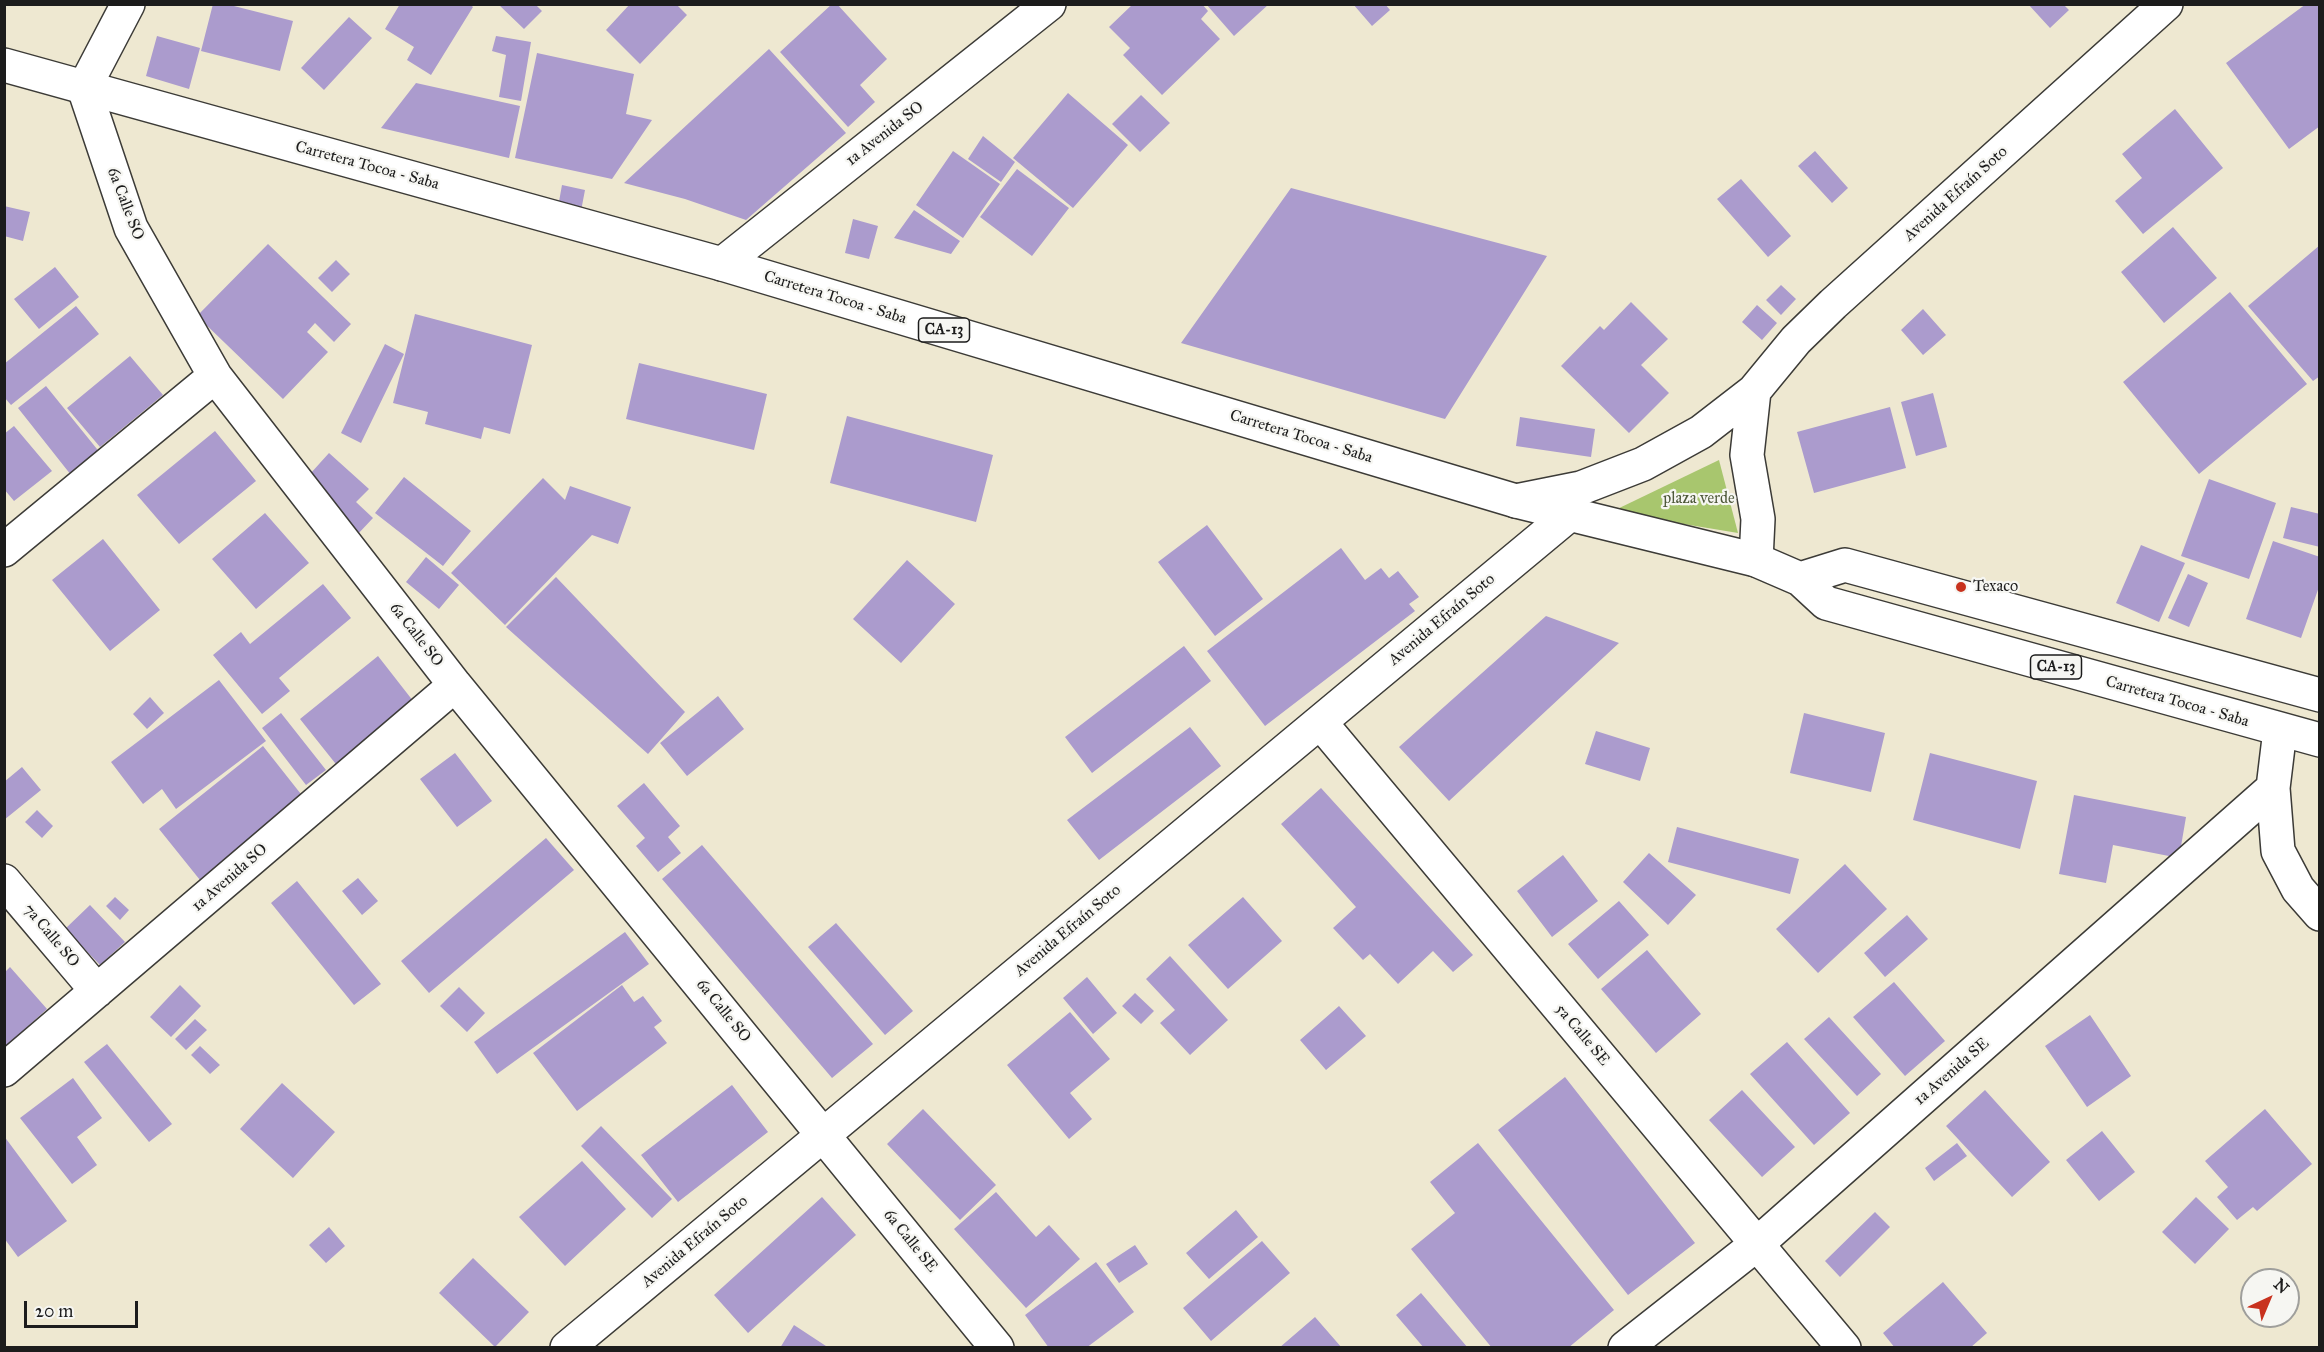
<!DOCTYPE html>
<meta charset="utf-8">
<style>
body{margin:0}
#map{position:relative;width:2324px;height:1352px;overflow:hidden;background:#eee8d1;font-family:"IM FELL Great Primer",serif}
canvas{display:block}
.frame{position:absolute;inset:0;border:6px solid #1c1c1c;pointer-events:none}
.north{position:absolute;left:2240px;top:1268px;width:60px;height:60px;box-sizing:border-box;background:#f6f6f2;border:2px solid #9f9f9c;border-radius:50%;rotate:44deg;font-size:16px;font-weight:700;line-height:24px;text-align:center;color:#1c1c1c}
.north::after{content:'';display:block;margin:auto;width:21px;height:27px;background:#c8321e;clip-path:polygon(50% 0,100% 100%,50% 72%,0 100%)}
.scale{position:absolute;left:24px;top:1301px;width:114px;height:27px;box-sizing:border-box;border:3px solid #1c1c1c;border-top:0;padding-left:8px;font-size:18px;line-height:21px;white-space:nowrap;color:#1c1c1c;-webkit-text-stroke:4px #f6f6f2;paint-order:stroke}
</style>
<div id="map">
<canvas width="2324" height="1352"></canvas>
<div class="frame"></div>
<div class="north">N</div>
<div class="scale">20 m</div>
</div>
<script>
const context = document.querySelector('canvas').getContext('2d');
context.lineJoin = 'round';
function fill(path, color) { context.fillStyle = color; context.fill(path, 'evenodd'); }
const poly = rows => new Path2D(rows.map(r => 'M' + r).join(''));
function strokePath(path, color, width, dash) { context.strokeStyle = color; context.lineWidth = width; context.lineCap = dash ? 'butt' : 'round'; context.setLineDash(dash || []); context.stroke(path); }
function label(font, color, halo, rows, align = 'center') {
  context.font = font + ' "IM FELL Great Primer",serif'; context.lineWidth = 4.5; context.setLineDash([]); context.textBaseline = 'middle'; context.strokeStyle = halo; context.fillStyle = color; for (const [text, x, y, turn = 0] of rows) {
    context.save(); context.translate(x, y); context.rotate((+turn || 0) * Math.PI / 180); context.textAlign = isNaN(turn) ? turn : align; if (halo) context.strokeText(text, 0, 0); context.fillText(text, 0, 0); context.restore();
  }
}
fill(poly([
 [1719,460,1738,533,1611,512]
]), '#a8c66e');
fill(poly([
 [213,4,226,4,293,21,280,71,201,51],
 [400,4,470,4,473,7,431,75,407,60,414,47,385,29],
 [498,4,535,4,542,11,524,29],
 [630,4,676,4,687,15,640,64,606,30],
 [832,4,837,4,887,59,860,85,875,102,848,127,780,52],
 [1133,4,1202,4,1208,11,1201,19,1220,39,1162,95,1123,55,1130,48,1109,27],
 [1206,4,1269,4,1234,36],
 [1353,4,1385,4,1390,10,1372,26],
 [2028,4,2063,4,2069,10,2050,28],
 [2306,4,2320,4,2320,126,2289,149,2226,63],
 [349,17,372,38,324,90,301,68],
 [157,36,200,48,189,89,146,76],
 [496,36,531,42,521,101,499,97,506,55,492,51],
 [769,49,846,133,746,220,685,199,624,183],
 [537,53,634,74,626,114,652,120,612,179,515,158],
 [416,83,520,106,509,158,381,128],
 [1068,93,1128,145,1073,208,1013,158],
 [1141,95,1170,123,1140,152,1112,124],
 [2175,109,2223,168,2143,234,2115,201,2142,178,2122,154],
 [983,136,1015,162,1001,182,968,159],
 [953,151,1000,184,963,238,916,205],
 [1815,151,1848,188,1832,203,1798,166],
 [1017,169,1069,208,1032,256,980,217],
 [1741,179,1791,236,1768,257,1717,199],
 [562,185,585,190,581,211,558,207],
 [1291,188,1547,256,1445,419,1181,343],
 [4,206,30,212,23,241,4,236],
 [914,210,960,241,951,254,894,238],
 [853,219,878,226,869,259,845,253],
 [2173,227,2217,278,2164,323,2121,272],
 [268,244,351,324,334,342,315,323,307,332,328,352,283,399,197,316],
 [2320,245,2320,376,2313,381,2248,306],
 [336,260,350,274,332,292,318,278],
 [55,267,79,297,39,329,14,299],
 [1781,285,1796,299,1781,315,1766,300],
 [2230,292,2307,384,2199,474,2123,382],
 [1631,302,1668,339,1641,365,1669,393,1629,433,1561,366,1600,326,1604,330],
 [1757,305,1777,323,1762,340,1742,322],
 [76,306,99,334,11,405,4,397,4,364],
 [1923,309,1946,335,1923,355,1901,330],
 [415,314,532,345,510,434,484,427,481,439,425,424,428,412,393,403],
 [385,344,404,354,361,443,341,433],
 [130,356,163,395,100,447,67,408],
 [639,363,767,394,754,450,626,419],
 [46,386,101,454,71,475,18,408],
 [1933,393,1947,447,1916,456,1901,402],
 [1890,407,1906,468,1814,493,1797,432],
 [847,416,993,455,976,522,830,483],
 [1520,417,1595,429,1591,457,1516,446],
 [14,426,52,471,14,501,4,489,4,434],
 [215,431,256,481,179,544,137,495],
 [329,453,369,489,356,502,373,518,357,535,301,484],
 [404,477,471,531,443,566,375,513],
 [543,478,565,500,570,486,631,507,618,544,592,535,505,625,451,573],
 [2209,479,2276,503,2249,579,2181,556],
 [2291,507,2320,514,2320,547,2283,538],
 [265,513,309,563,256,609,212,559],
 [1207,525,1263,599,1215,636,1158,562],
 [103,539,160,610,110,651,52,580],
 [2273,541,2320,557,2320,584,2301,638,2246,619],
 [2141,545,2185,563,2159,622,2116,603],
 [1341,548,1365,580,1381,568,1389,578,1398,571,1419,597,1409,604,1415,611,1265,726,1207,651],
 [426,557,459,585,439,609,406,582],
 [907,560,955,604,901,663,853,619],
 [2188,574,2208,583,2189,627,2168,618],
 [556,577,685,712,648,754,506,627],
 [323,584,351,618,279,678,290,691,262,714,213,655,241,632,250,644],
 [1546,616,1619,643,1449,801,1399,747],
 [1184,646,1211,681,1092,773,1065,737],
 [378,656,417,706,339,768,300,719],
 [219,680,266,741,176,809,162,789,143,804,111,762],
 [718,696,744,729,687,776,660,743],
 [150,697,164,713,147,729,133,714],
 [281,713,326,770,306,785,262,728],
 [1804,713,1885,733,1871,792,1790,773],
 [1190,727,1221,766,1099,860,1067,820],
 [1596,731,1650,748,1640,781,1585,764],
 [263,746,308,803,204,885,159,829],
 [455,753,492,801,457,827,420,779],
 [1930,753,2037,781,2020,849,1913,820],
 [22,767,41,790,4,820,4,782],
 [644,783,680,826,668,837,681,853,658,872,636,846,645,838,617,806],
 [1321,788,1473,955,1453,972,1433,951,1398,984,1370,954,1363,960,1333,928,1356,907,1281,824],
 [2074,795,2186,817,2179,858,2113,845,2106,883,2059,874],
 [37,810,53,826,42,838,25,822],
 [1677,827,1799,859,1790,894,1668,862],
 [546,838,574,870,429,993,401,961],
 [702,845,873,1044,832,1078,662,879],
 [1649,853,1696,895,1668,925,1623,882],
 [1563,855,1598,901,1552,937,1517,891],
 [1845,864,1887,909,1818,973,1776,929],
 [358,878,378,901,362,915,342,891],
 [297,881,381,984,354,1005,271,903],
 [115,897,129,910,120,920,106,906],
 [1243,897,1282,941,1228,989,1188,945],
 [1619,901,1649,935,1598,979,1568,944],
 [90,905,125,942,100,965,65,929],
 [1907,915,1928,939,1885,977,1864,953],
 [836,923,913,1011,885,1035,808,947],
 [625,932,649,964,497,1074,474,1042],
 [1647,950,1701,1014,1656,1053,1601,989],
 [1170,956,1228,1020,1190,1055,1160,1023,1175,1010,1146,979],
 [10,967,47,1009,5,1047,5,972],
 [1087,977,1117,1013,1093,1034,1063,998],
 [1894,982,1945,1041,1905,1076,1853,1017],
 [180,985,201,1006,171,1037,150,1017],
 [622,985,634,1002,643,996,662,1021,654,1027,667,1043,577,1111,533,1053],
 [459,987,485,1013,467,1032,440,1006],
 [1135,993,1154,1011,1141,1024,1122,1006],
 [1339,1006,1366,1036,1326,1070,1300,1040],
 [1070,1012,1110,1059,1070,1093,1092,1119,1069,1139,1007,1065],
 [2090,1015,2131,1076,2087,1107,2045,1046],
 [1829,1017,1881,1074,1857,1096,1804,1039],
 [195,1019,207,1030,186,1050,175,1039],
 [1787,1042,1850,1113,1814,1145,1750,1074],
 [107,1044,172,1124,149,1142,84,1062],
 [200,1046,220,1065,210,1074,191,1055],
 [1565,1077,1695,1243,1628,1295,1498,1130],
 [73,1078,102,1118,77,1137,97,1165,72,1184,20,1118],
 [282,1083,335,1132,293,1178,240,1129],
 [732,1085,768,1132,678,1202,641,1155],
 [1742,1090,1795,1147,1762,1177,1709,1120],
 [1985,1090,2050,1162,2012,1197,1946,1126],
 [923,1109,996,1185,960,1220,887,1144],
 [2265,1109,2312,1164,2257,1211,2253,1207,2237,1220,2217,1197,2228,1187,2205,1161],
 [601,1126,672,1199,652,1218,581,1146],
 [2102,1131,2135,1172,2099,1201,2066,1160],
 [4,1136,67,1221,18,1257,4,1238],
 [1478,1143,1614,1310,1568,1348,1492,1348,1411,1249,1455,1213,1430,1182],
 [1957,1143,1967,1156,1934,1181,1925,1168],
 [582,1161,626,1209,565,1266,519,1217],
 [996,1192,1036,1237,1049,1225,1080,1259,1026,1308,954,1229],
 [822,1197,856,1235,748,1333,714,1295],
 [2196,1197,2229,1229,2195,1264,2162,1232],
 [1236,1210,1258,1237,1209,1279,1186,1253],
 [1875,1212,1890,1227,1840,1277,1825,1261],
 [329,1227,345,1246,326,1263,309,1245],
 [1262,1241,1290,1273,1211,1341,1183,1308],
 [1135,1245,1148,1264,1119,1283,1106,1264],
 [473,1258,529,1312,495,1347,439,1293],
 [1096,1262,1134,1312,1086,1348,1049,1348,1025,1315],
 [1943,1282,1987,1333,1970,1348,1895,1348,1883,1333],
 [1421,1293,1468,1348,1424,1348,1396,1315],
 [1315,1317,1342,1348,1279,1348],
 [794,1325,829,1348,780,1348]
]), '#ab9bcd');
const street = poly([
 [128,4,84,88,131,228,215,376,455,685,997,1348],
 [722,264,1049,4],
 [1754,391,1747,455,1758,519,1756,560],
 [1516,501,1581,488,1643,464,1701,432,1754,391,1796,340,1833,304,2166,4],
 [4,550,215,376],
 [1320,722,1844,1348],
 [2280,730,2273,788,2278,851,2298,889,2320,914],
 [4,881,97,991],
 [4,1070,455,685],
 [567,1348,1570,514],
 [1625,1348,1757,1244,2273,788]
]);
const primary = poly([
 [4,65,722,264,1516,501,1756,560,1800,579,1826,603,2320,740],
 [1800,579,1845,565,2320,695]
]);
strokePath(street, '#3c3b37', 36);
strokePath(primary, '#3c3b37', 36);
strokePath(street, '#fff', 33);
strokePath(primary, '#fff', 33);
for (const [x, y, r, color] of [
 [1961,587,6,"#c8321e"]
]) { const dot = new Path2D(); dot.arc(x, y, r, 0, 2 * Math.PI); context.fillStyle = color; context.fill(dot); strokePath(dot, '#f6f6f2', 2); }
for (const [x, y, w] of [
 [944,330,51],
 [2056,667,51]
]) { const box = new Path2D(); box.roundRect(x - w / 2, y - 12, w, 24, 4.5); context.fillStyle = '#f6f6f2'; context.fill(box); strokePath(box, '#1c1c1c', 1.5); }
label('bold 15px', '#1c1c1c', null, [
 ["CA-13",944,330],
 ["CA-13",2056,667]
]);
label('16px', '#1c1c1c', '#f6f6f2', [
 ["1a Avenida SO",885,134,-38],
 ["Carretera Tocoa - Saba",367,166,15],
 ["Avenida Efraín Soto",1956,194,-42],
 ["6a Calle SO",125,204,69],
 ["Carretera Tocoa - Saba",835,298,17],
 ["Carretera Tocoa - Saba",1301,437,17],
 ["Avenida Efraín Soto",1442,620,-40],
 ["6a Calle SO",416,635,52],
 ["Carretera Tocoa - Saba",2177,702,16],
 ["1a Avenida SO",230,878,-41],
 ["Avenida Efraín Soto",1068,931,-40],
 ["7a Calle SO",51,936,50],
 ["6a Calle SO",723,1011,51],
 ["5a Calle SE",1582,1035,50],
 ["1a Avenida SE",1952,1072,-41],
 ["6a Calle SE",910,1241,51],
 ["Avenida Efraín Soto",695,1242,-40]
]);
label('16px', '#4d5839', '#f6f6f2', [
 ["plaza verde",1699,499]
]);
label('16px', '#1c1c1c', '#f6f6f2', [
 ["Texaco",1973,587]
], 'left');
</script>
